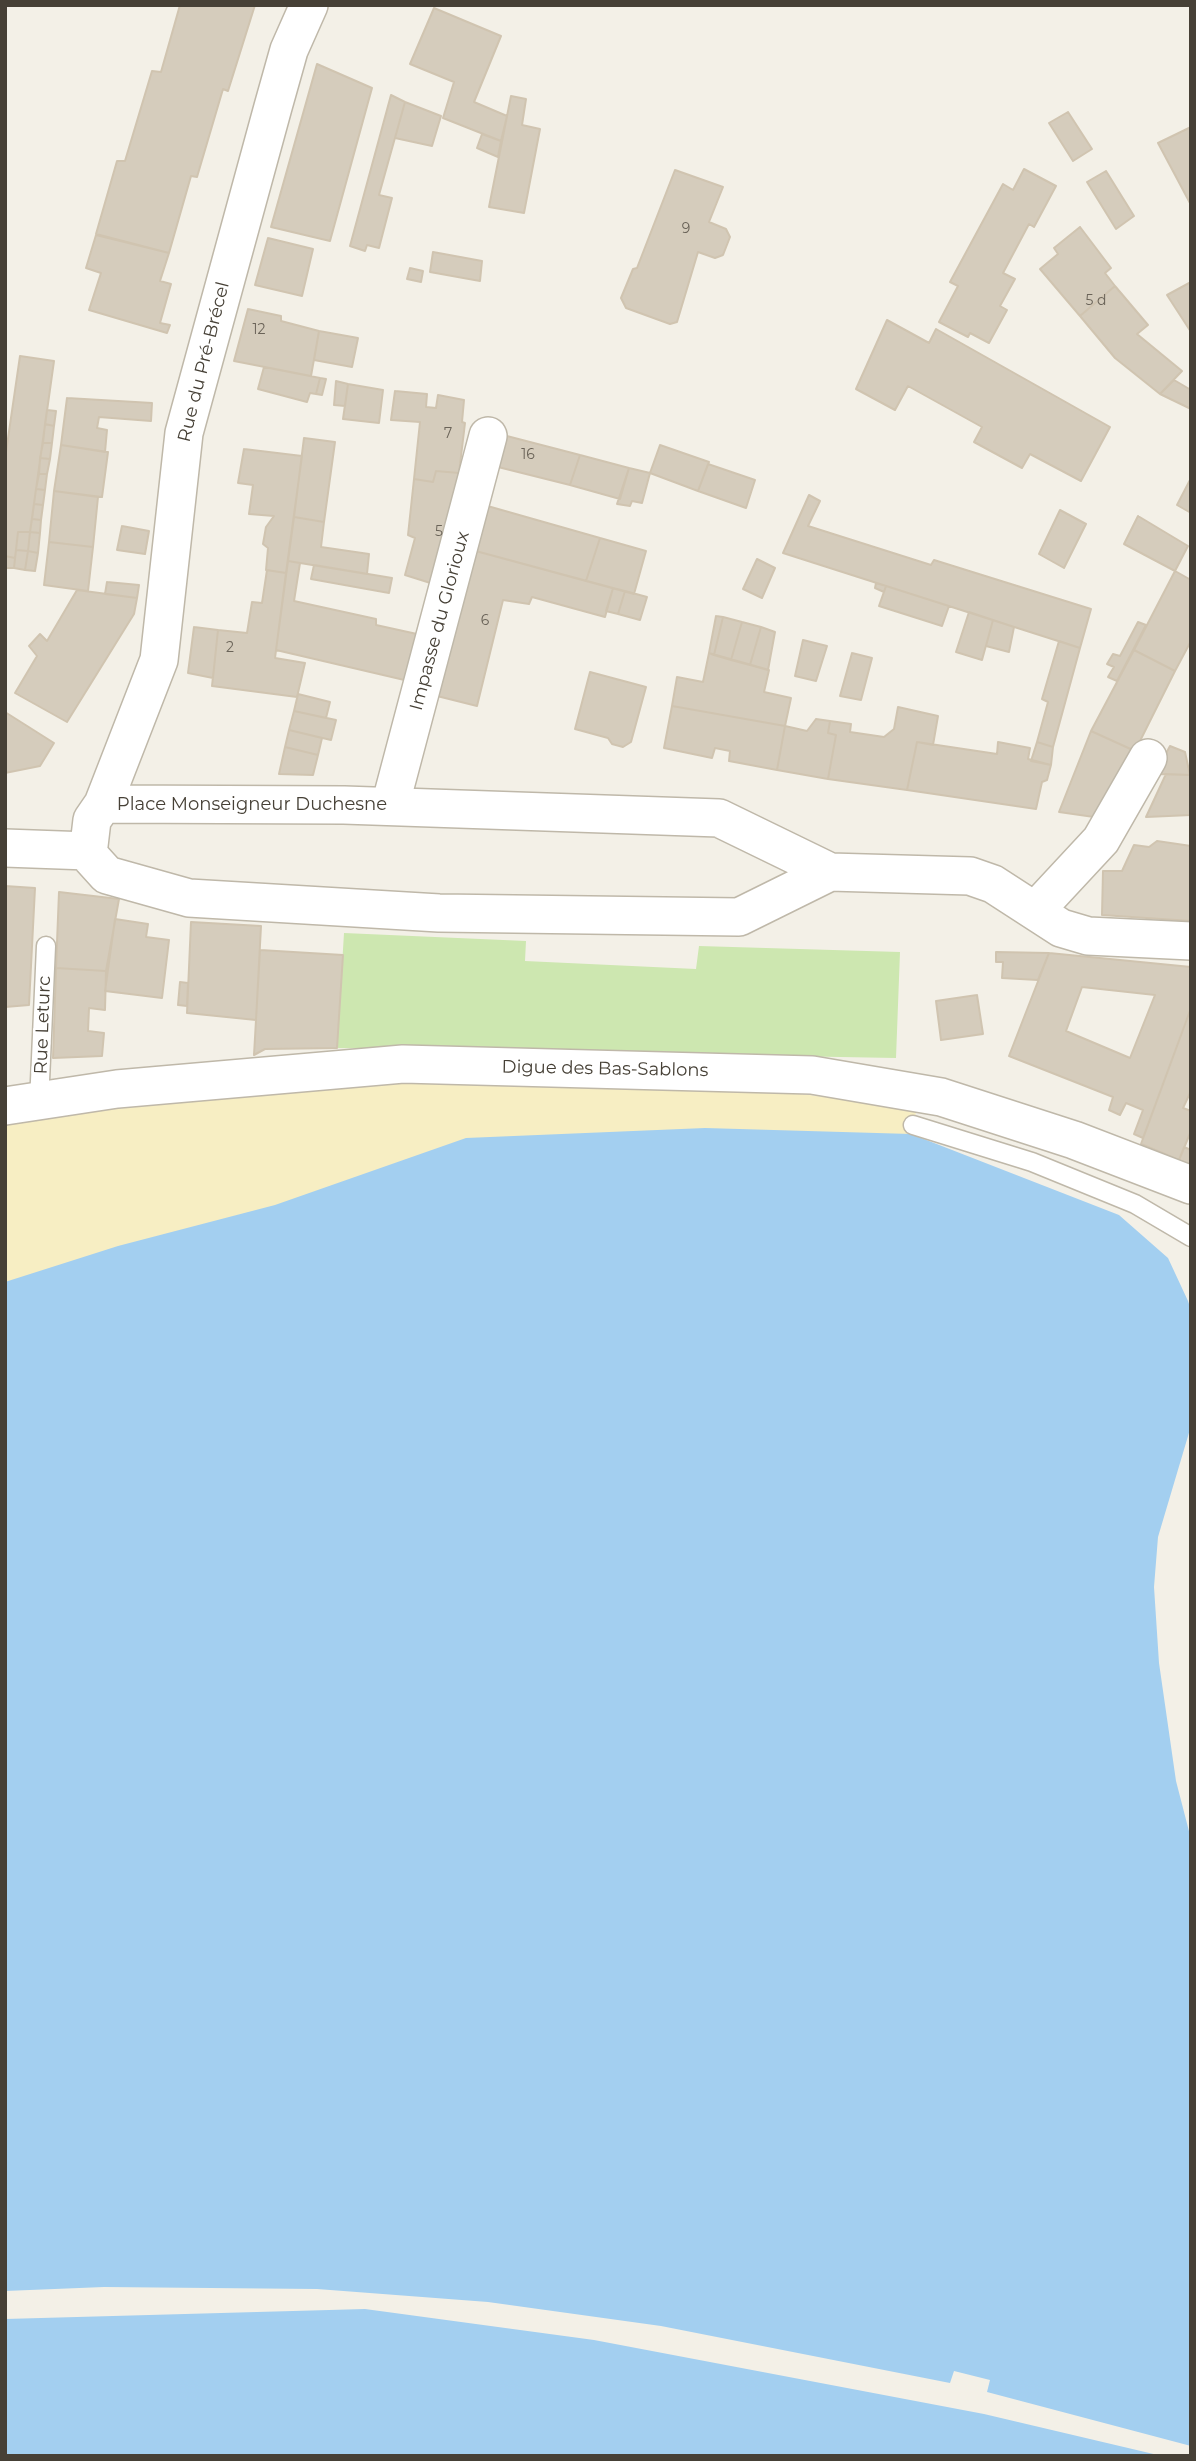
<!DOCTYPE html>
<meta charset="utf-8">
<style>
body{margin:0}
#map{position:relative;width:1196px;height:2461px;overflow:hidden;background:#f3f0e7;font-family:Montserrat,sans-serif}
canvas{display:block}
.frame{position:absolute;inset:0;border:7px solid #464036;pointer-events:none}
</style>
<div id="map">
<canvas width="1196" height="2461"></canvas>
<div class="frame"></div>
</div>
<script>
const context = document.querySelector('canvas').getContext('2d');
context.lineJoin = 'round';
function fill(path, color) { context.fillStyle = color; context.fill(path, 'evenodd'); }
const poly = rows => new Path2D(rows.map(r => 'M' + r).join(''));
function strokePath(path, color, width, dash) { context.strokeStyle = color; context.lineWidth = width; context.lineCap = dash ? 'butt' : 'round'; context.setLineDash(dash || []); context.stroke(path); }
function label(font, color, halo, rows, align = 'center') {
  context.font = font + ' Montserrat,sans-serif'; context.lineWidth = 5; context.setLineDash([]); context.textBaseline = 'middle'; context.strokeStyle = halo; context.fillStyle = color; for (const [text, x, y, turn = 0] of rows) {
    context.save(); context.translate(x, y); context.rotate((+turn || 0) * Math.PI / 180); context.textAlign = isNaN(turn) ? turn : align; if (halo) context.strokeText(text, 0, 0); context.fillText(text, 0, 0); context.restore();
  }
}
fill(poly([
 [344,933,526,941,525,961,696,969,699,946,900,952,896,1058,337,1048]
]), '#cde7b0');
fill(poly([
 [387,1080,784,1092,917,1108,911,1134,831,1198,5,1375,5,1121]
]), '#f7eec3');
fill(poly([
 [705,1128,911,1134,1119,1215,1168,1258,1188,1301,1191,1310,1191,1426,1158,1537,1154,1587,1159,1663,1176,1781,1191,1839,1191,2446,987,2392,990,2380,954,2371,950,2383,661,2326,488,2302,317,2289,104,2287,5,2291,5,1282,118,1246,275,1205,466,1138],
 [365,2309,594,2340,984,2414,1162,2456,5,2456,5,2319]
]), '#a3cff0');
const building = poly([
 [180,5,255,5,228,91,223,89,197,177,191,176,169,253,96,234,117,161,125,161,152,71,161,72,180,5],
 [434,8,501,36,474,102,507,116,501,141,443,118,454,82,410,64,434,8],
 [317,64,372,88,330,241,271,227,317,64],
 [391,95,405,102,379,195,392,198,379,248,367,245,365,251,350,246,391,95],
 [511,96,526,99,522,125,540,129,524,213,489,207,511,96],
 [405,102,441,116,432,146,395,138,405,102],
 [1068,112,1092,149,1073,161,1049,123,1068,112],
 [1191,127,1191,205,1158,143,1191,127],
 [482,134,501,141,498,157,477,148,482,134],
 [1024,169,1056,186,1034,227,1029,224,1003,273,1015,279,1000,306,1007,310,989,343,970,333,968,337,939,322,958,286,950,282,1003,184,1013,190,1024,169],
 [675,170,723,187,709,222,726,229,730,237,723,255,715,258,698,252,677,322,670,324,626,308,621,298,633,269,637,268,675,170],
 [1106,171,1134,216,1116,229,1087,182,1106,171],
 [1080,227,1111,268,1105,273,1115,286,1080,316,1040,269,1058,254,1054,248,1080,227],
 [96,235,169,253,160,281,171,284,160,323,170,325,167,333,89,310,101,273,86,268,96,235],
 [268,238,313,249,302,296,255,285,268,238],
 [433,252,482,261,480,281,430,272,433,252],
 [410,268,423,271,421,282,407,279,410,268],
 [1191,282,1191,332,1167,295,1191,282],
 [1115,286,1148,325,1137,334,1182,371,1160,394,1115,358,1080,316,1115,286],
 [248,309,281,316,281,321,319,331,311,376,234,361,248,309],
 [887,320,929,343,936,329,1110,427,1081,481,1030,454,1022,468,974,442,982,427,908,386,895,410,856,389,887,320],
 [319,331,358,338,352,367,314,360,319,331],
 [20,356,54,361,30,532,18,532,15,558,5,556,5,459,20,356],
 [264,367,320,378,316,394,310,393,307,402,258,389,264,367],
 [320,378,326,379,322,395,316,394,320,378],
 [1174,380,1191,390,1191,409,1160,394,1174,380],
 [336,381,348,384,345,406,334,405,336,381],
 [348,384,383,390,379,423,343,419,348,384],
 [395,391,427,394,426,407,436,408,438,395,464,400,462,422,465,423,459,473,436,471,433,482,414,479,420,422,391,420,395,391],
 [67,398,152,403,151,421,99,417,97,428,107,430,105,452,61,445,67,398],
 [47,410,56,411,54,426,45,424,47,410],
 [45,424,54,426,52,443,43,443,45,424],
 [503,435,580,455,570,485,494,466,503,435],
 [304,438,335,442,324,522,294,517,304,438],
 [43,443,52,443,50,459,40,458,43,443],
 [61,445,108,452,102,497,54,491,61,445],
 [660,445,709,462,698,491,650,473,660,445],
 [244,449,302,456,286,573,266,570,268,548,263,544,266,527,274,516,249,514,253,485,238,483,244,449],
 [580,455,629,468,620,499,570,485,580,455],
 [40,458,50,459,47,474,39,474,40,458],
 [708,464,755,480,746,508,698,491,708,464],
 [629,468,650,473,642,503,632,501,630,506,617,504,629,468],
 [436,471,459,473,440,586,405,575,415,538,408,535,414,479,433,482,436,471],
 [39,474,47,474,45,490,36,489,39,474],
 [1191,478,1191,513,1177,505,1191,478],
 [36,489,45,490,43,505,34,504,36,489],
 [54,491,98,497,93,547,49,542,54,491],
 [809,495,820,501,808,526,931,565,934,560,1091,609,1080,648,783,553,809,495],
 [34,504,43,505,41,520,32,519,34,504],
 [484,505,600,538,586,581,472,550,484,505],
 [1060,510,1086,524,1064,568,1039,554,1060,510],
 [1138,516,1188,546,1175,571,1124,544,1138,516],
 [294,517,324,522,321,547,369,554,367,574,288,561,294,517],
 [32,519,41,520,40,533,30,532,32,519],
 [122,526,149,531,145,554,117,550,122,526],
 [18,532,30,532,28,551,16,550,18,532],
 [30,532,40,533,38,553,28,551,30,532],
 [600,538,646,551,634,594,586,581,600,538],
 [49,542,93,547,88,591,44,585,49,542],
 [16,550,28,551,25,570,14,568,16,550],
 [472,550,613,588,605,617,532,597,529,604,503,600,477,706,437,696,472,550],
 [28,551,38,553,35,571,25,570,28,551],
 [5,556,15,558,14,568,5,568,5,556],
 [757,559,775,568,762,598,743,589,757,559],
 [288,561,300,563,294,601,376,619,376,625,426,636,413,682,276,650,288,561],
 [314,565,392,578,389,593,311,579,314,565],
 [267,570,286,573,275,658,305,663,297,697,212,686,218,630,247,633,252,602,262,603,267,570],
 [1175,571,1191,580,1191,641,1175,671,1134,650,1175,571],
 [107,582,139,585,137,598,105,594,107,582],
 [876,583,886,586,884,592,875,588,876,583],
 [886,586,949,606,942,626,879,606,886,586],
 [613,588,625,591,618,614,606,611,613,588],
 [77,590,137,598,134,614,67,722,15,693,37,656,29,646,40,634,47,641,77,590],
 [625,591,647,597,640,620,618,614,625,591],
 [969,612,993,620,982,660,956,652,969,612],
 [716,616,723,617,714,655,709,653,716,616],
 [723,617,742,622,731,660,714,655,723,617],
 [993,620,1014,627,1009,652,986,646,993,620],
 [742,622,761,627,750,665,731,660,742,622],
 [1138,622,1146,625,1117,681,1108,677,1114,667,1107,664,1113,654,1120,656,1138,622],
 [194,627,218,630,213,678,188,673,194,627],
 [761,627,775,632,768,670,750,665,761,627],
 [803,640,827,646,816,681,795,676,803,640],
 [1059,641,1080,648,1053,747,1037,742,1048,702,1042,699,1059,641],
 [1134,650,1175,671,1135,751,1091,731,1134,650],
 [709,653,769,670,764,692,791,698,785,726,672,706,677,677,703,682,709,653],
 [852,653,872,658,861,700,840,696,852,653],
 [590,672,646,687,631,742,623,747,612,744,608,738,575,729,590,672],
 [298,694,330,702,326,718,294,711,298,694],
 [672,706,785,726,777,770,729,761,730,751,715,748,712,758,664,748,672,706],
 [898,707,938,716,933,745,917,742,907,790,828,779,836,735,828,733,830,721,851,724,850,732,884,737,894,729,898,707],
 [294,711,336,720,331,740,289,730,294,711],
 [5,712,54,743,40,766,5,773,5,712],
 [816,719,830,721,828,733,836,735,828,779,777,770,785,726,807,731,816,719],
 [289,730,322,738,318,755,285,747,289,730],
 [1091,731,1135,751,1101,818,1059,812,1091,731],
 [917,742,997,754,998,742,1030,748,1028,759,1051,765,1047,780,1042,782,1036,809,907,790,917,742],
 [1037,742,1053,747,1051,765,1031,761,1037,742],
 [1170,746,1185,752,1190,775,1155,774,1170,746],
 [285,747,318,755,313,775,279,774,285,747],
 [1166,774,1191,775,1191,815,1146,817,1166,774],
 [1157,841,1191,846,1191,921,1102,915,1103,871,1122,871,1134,845,1149,847,1157,841],
 [5,886,35,888,29,1005,5,1007,5,886],
 [59,892,119,899,106,971,56,968,59,892],
 [115,919,148,924,146,937,169,940,162,998,105,991,115,919],
 [191,922,261,926,256,1020,187,1013,191,922],
 [260,950,343,955,337,1048,265,1049,254,1055,260,950],
 [996,952,1049,953,1038,980,1002,978,1003,962,996,962,996,952],
 [1049,953,1191,967,1191,1008,1143,1138,1134,1134,1143,1110,1126,1103,1120,1115,1109,1110,1113,1097,1009,1056,1049,953],
 [1082,987,1155,995,1130,1058,1066,1031,1082,987],
 [56,968,106,971,105,1010,89,1008,88,1031,104,1033,102,1056,53,1058,56,968],
 [180,982,188,983,187,1006,178,1005,180,982],
 [977,995,983,1034,941,1040,936,1001,977,995],
 [1191,1008,1191,1091,1183,1108,1191,1111,1191,1131,1179,1160,1141,1144,1191,1008],
 [1184,1147,1191,1150,1191,1165,1179,1160,1184,1147]
]);
fill(building, '#d5ccbc');
strokePath(building, '#d0c4b0', 2);
const lane = poly([
 [39,1103,46,946],
 [913,1125,1032,1162,1135,1204,1191,1237]
]);
const street = poly([
 [309,5,289,50,273,107,184,433,159,660,103,804,92,820,88,854,107,875,189,898,439,913,739,917,830,872],
 [103,804,344,805,719,818,830,872,970,876,993,884,1061,928,1088,936,1191,941],
 [390,806,488,436],
 [5,848,88,851],
 [1035,911,1101,840,1148,758],
 [5,1106,117,1089,403,1064,812,1075,941,1097,1074,1140,1191,1185]
]);
strokePath(lane, '#bfb8a9', 21);
strokePath(street, '#bfb8a9', 40);
strokePath(lane, '#fff', 18);
strokePath(street, '#fff', 37);
label('14px', '#6a6358', null, [
 ["9",686,229],
 ["5 d",1096,301],
 ["12",259,330],
 ["7",448,434],
 ["16",528,455],
 ["5",439,532],
 ["6",485,621],
 ["2",230,648]
]);
label('18px', '#464036', '#fff', [
 ["Rue du Pré-Brécel",204,362,-76],
 ["Impasse du Glorioux",440,621,-75],
 ["Place Monseigneur Duchesne",252,805],
 ["Rue Leturc",43,1025,-88],
 ["Digue des Bas-Sablons",605,1069,1]
]);
</script>
